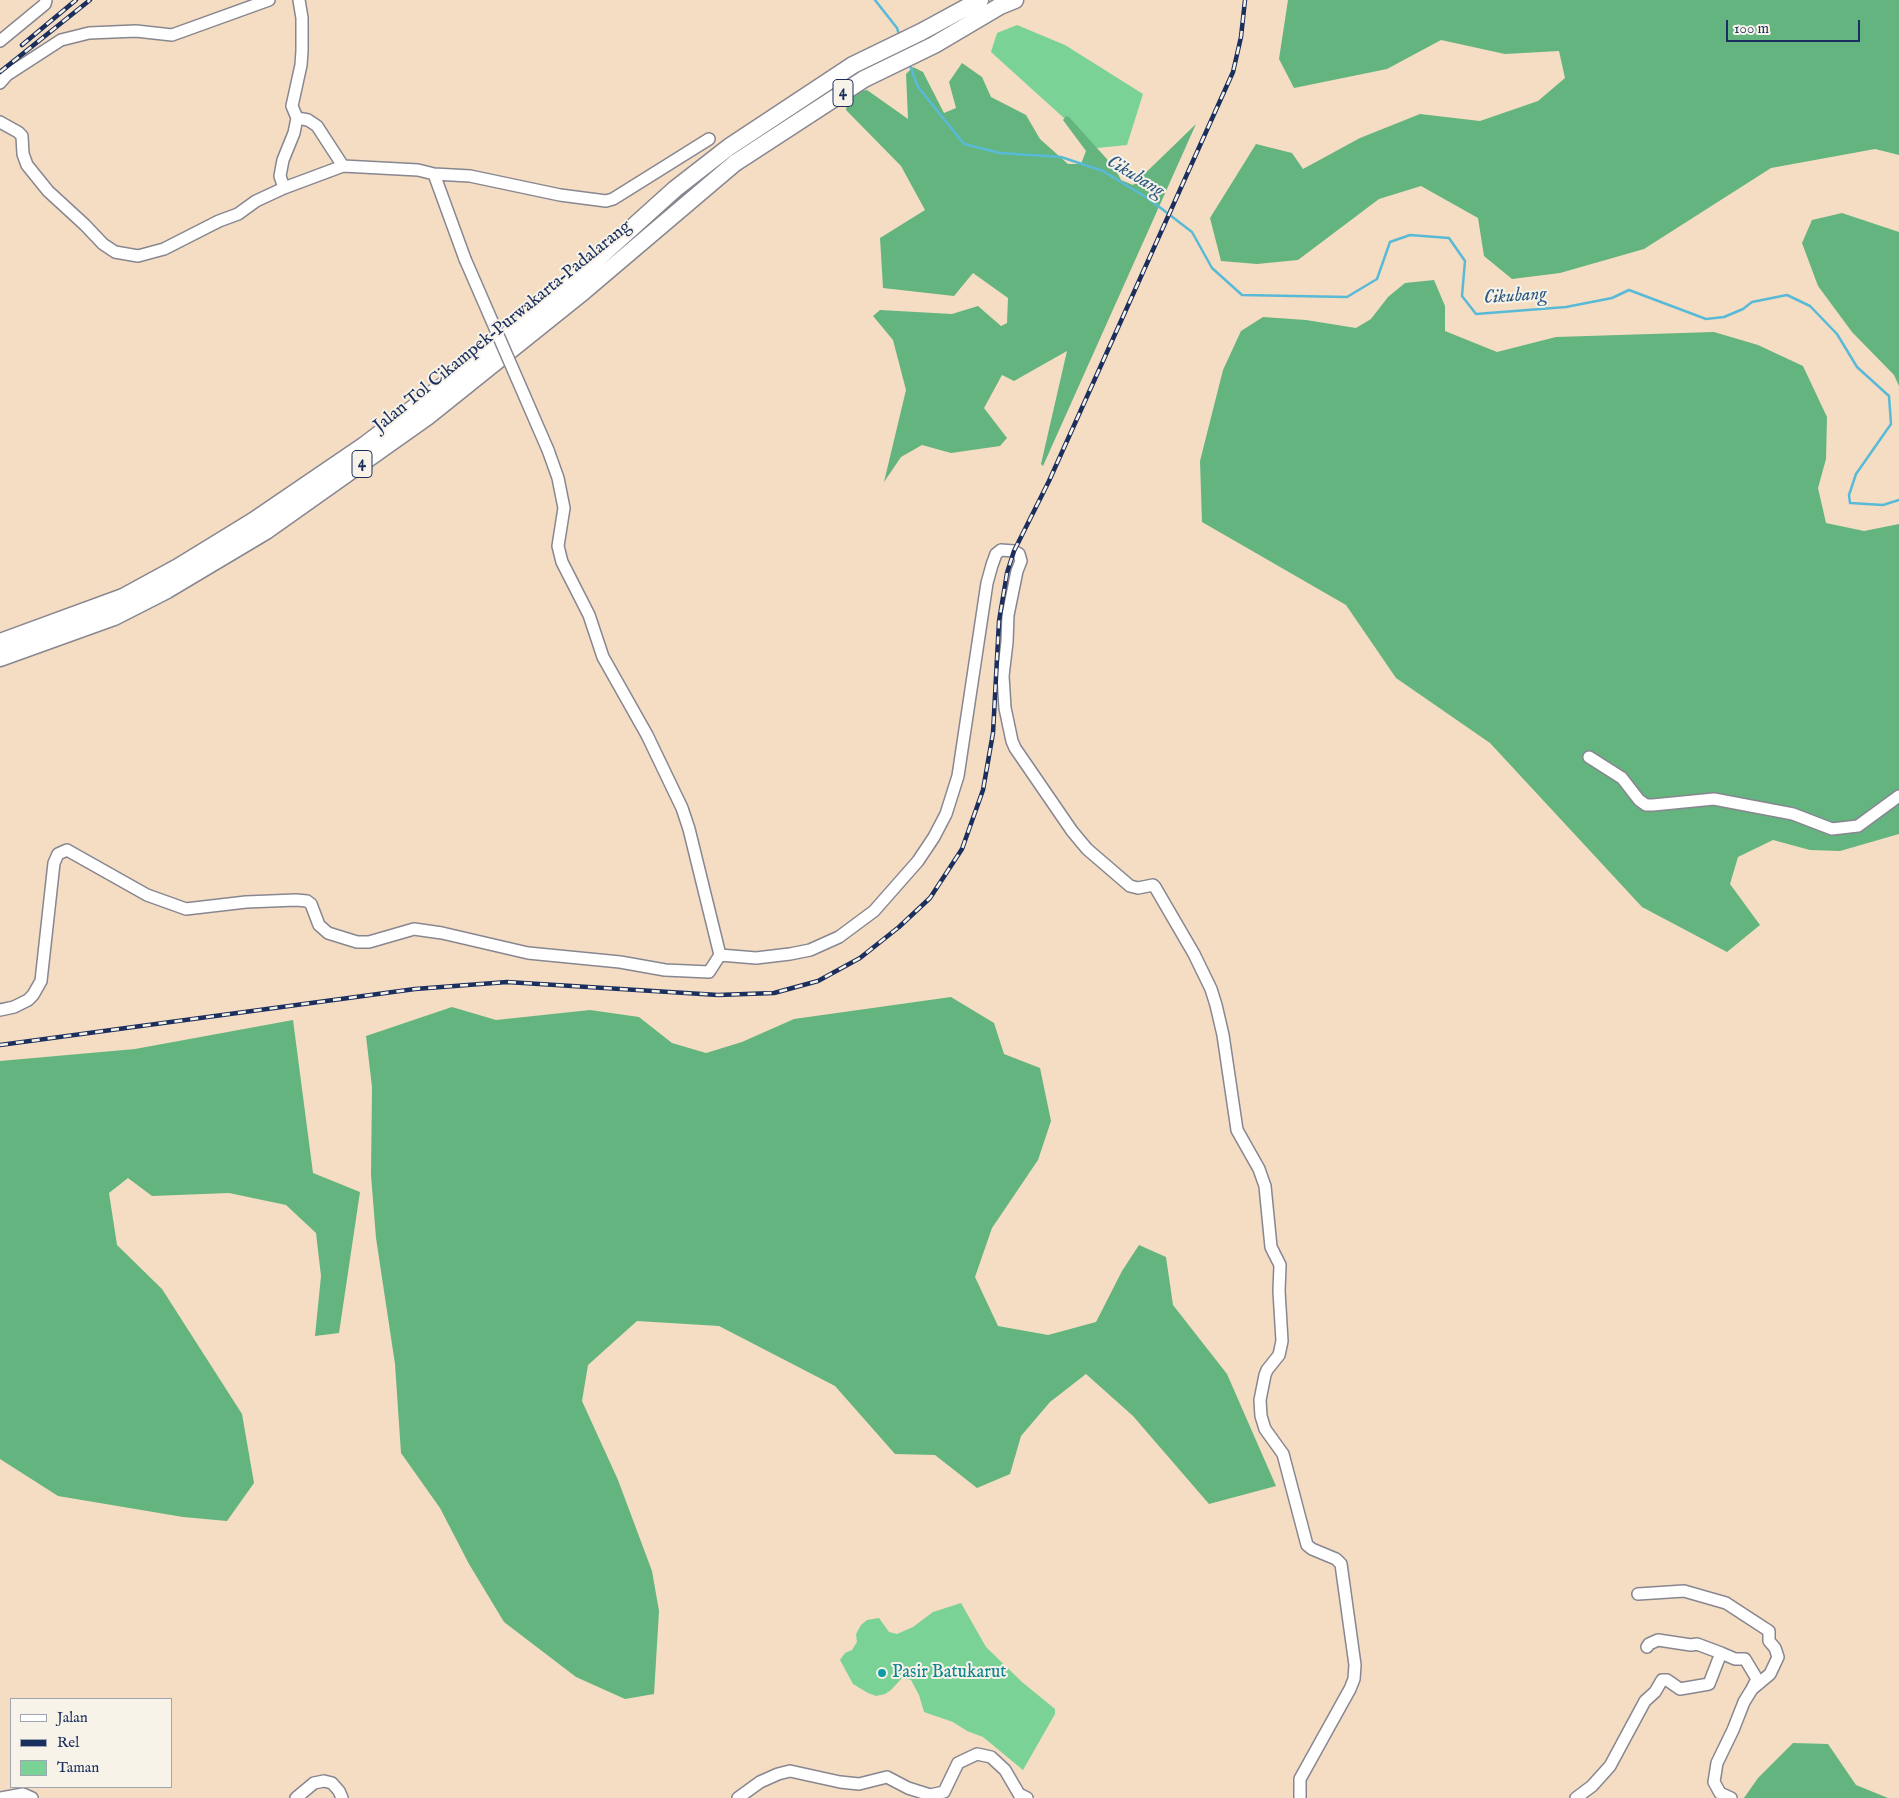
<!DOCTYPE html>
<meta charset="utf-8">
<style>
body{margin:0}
#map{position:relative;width:1899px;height:1798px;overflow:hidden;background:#f4ddc2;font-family:"IM FELL English",serif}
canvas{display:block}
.legend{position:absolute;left:10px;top:1698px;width:162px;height:90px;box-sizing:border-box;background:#f7f3e8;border:1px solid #9fa5b1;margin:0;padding:6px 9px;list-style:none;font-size:15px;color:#1b2f5e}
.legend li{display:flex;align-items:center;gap:10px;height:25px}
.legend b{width:25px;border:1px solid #9fa5b1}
.scale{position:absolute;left:1726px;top:20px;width:134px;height:22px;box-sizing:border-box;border:2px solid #1b2f5e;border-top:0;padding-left:6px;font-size:15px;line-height:18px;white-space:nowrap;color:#1b2f5e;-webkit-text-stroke:4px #f7f3e8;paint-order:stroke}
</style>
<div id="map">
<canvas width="1899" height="1798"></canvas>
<ul class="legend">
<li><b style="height:6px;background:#fff"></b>Jalan</li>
<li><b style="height:6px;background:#1b2f5e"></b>Rel</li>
<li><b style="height:14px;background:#7bd297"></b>Taman</li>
</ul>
<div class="scale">100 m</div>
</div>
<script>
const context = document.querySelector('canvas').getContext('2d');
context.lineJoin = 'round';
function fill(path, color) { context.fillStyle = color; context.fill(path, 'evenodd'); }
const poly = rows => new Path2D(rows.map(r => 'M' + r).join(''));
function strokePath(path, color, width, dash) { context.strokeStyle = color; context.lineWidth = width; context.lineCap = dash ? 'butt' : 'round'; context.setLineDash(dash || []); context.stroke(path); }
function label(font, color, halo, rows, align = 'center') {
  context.font = font + ' "IM FELL English",serif'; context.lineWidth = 4; context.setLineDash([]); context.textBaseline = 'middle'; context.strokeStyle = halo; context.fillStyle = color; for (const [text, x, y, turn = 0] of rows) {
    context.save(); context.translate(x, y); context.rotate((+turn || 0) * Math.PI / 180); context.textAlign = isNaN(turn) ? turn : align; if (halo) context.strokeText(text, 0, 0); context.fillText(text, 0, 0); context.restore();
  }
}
fill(poly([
 [1017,25,1065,45,1143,94,1127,145,1097,148,991,52,997,33],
 [961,1603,986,1647,1022,1682,1055,1709,1055,1714,1023,1770,983,1737,967,1731,953,1722,924,1712,919,1695,911,1680,902,1678,891,1690,885,1694,876,1696,868,1693,853,1684,840,1660,845,1653,852,1650,857,1642,856,1634,861,1625,867,1620,879,1618,889,1632,897,1634,913,1627,933,1612]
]), '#7bd297');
fill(poly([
 [1288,0,1899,0,1899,155,1875,149,1771,168,1644,249,1560,273,1512,279,1484,256,1478,218,1421,186,1379,199,1298,260,1257,264,1221,261,1210,218,1256,144,1292,153,1303,169,1360,138,1420,114,1480,121,1538,101,1565,78,1559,51,1505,54,1441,40,1387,69,1294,88,1279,59],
 [962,63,982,77,991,97,1026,115,1040,139,1068,164,1081,164,1086,151,1063,120,1066,116,1069,117,1115,168,1121,180,1133,185,1196,124,1043,466,1041,464,1067,351,1014,381,1002,375,984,408,1007,438,1000,446,951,453,922,445,901,457,884,482,906,390,893,340,873,316,880,310,952,314,978,306,1001,326,1007,323,1008,298,973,273,954,296,883,288,880,238,925,210,901,166,846,110,849,93,867,90,908,119,906,74,913,67,923,72,944,113,956,108,949,82],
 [1842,213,1899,232,1899,386,1894,375,1852,332,1818,286,1802,243,1812,220],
 [1434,280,1445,306,1445,331,1497,352,1556,337,1714,332,1758,345,1803,366,1827,417,1826,459,1818,488,1826,523,1864,531,1899,524,1899,834,1840,851,1810,850,1773,840,1738,857,1730,884,1760,925,1727,952,1642,907,1490,743,1396,678,1346,605,1202,522,1200,461,1223,370,1241,331,1263,317,1306,320,1356,328,1371,319,1388,297,1405,283],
 [951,997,994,1023,1004,1054,1040,1068,1051,1121,1038,1160,992,1228,975,1277,998,1326,1048,1335,1096,1322,1122,1271,1139,1245,1166,1257,1173,1305,1227,1374,1276,1486,1209,1504,1133,1416,1086,1374,1050,1402,1021,1436,1010,1474,977,1488,935,1455,895,1454,835,1386,719,1326,637,1321,588,1365,582,1401,618,1480,652,1571,659,1611,654,1694,625,1699,576,1677,504,1622,469,1564,440,1508,401,1453,395,1364,376,1238,371,1175,372,1087,366,1036,452,1007,496,1020,590,1010,639,1017,672,1043,706,1053,742,1042,794,1019],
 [293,1020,313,1173,360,1192,339,1333,315,1336,321,1276,316,1233,286,1205,229,1193,152,1196,128,1178,109,1193,117,1245,162,1289,242,1414,254,1483,227,1521,183,1517,58,1496,0,1459,0,1061,135,1049],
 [1793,1743,1828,1744,1856,1785,1888,1798,1744,1798,1758,1778]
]), '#64b480');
strokePath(poly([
 [875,0,897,28,900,37],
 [909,63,918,87,964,144,1000,153,1061,157,1103,171,1149,199,1192,232,1212,268,1242,295,1347,297,1377,279,1390,242,1410,235,1449,238,1465,261,1462,296,1476,314,1566,307,1612,298,1629,290,1706,319,1724,317,1743,309,1752,302,1787,295,1810,306,1837,334,1857,367,1889,396,1891,424,1856,474,1849,495,1850,503,1883,505,1899,500]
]), '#59bad7', 2.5);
const minor = poly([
 [0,41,45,4,46,0],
 [0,83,7,75,61,40,89,33,136,31,172,35,269,0],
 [297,118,308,120,317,126,343,166],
 [0,122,18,132,22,136,23,154,27,165,48,191,85,225,103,244,115,252,138,256,164,249,219,221,238,214,256,201,284,188,343,166,418,170,434,174,470,176,560,195,606,201,613,199,709,139],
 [434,174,465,259],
 [284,188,280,176,283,160,294,133,297,118,292,106,301,65,302,51,302,18,299,0],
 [1589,757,1622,778,1639,800,1646,805,1653,805,1714,799,1793,814,1832,829,1858,826,1899,796],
 [720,955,756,958,790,954,810,950,839,937,874,911,918,861,934,837,946,814,958,776,987,583,992,565,996,554,1001,550,1014,551,1019,554,1021,561,1017,571,1008,615,1007,642,1003,676,1005,708,1012,741,1015,748,1072,831,1087,849,1130,886,1138,888,1153,885,1155,887,1194,954,1211,989,1216,1005,1223,1035,1237,1130,1259,1169,1265,1186,1271,1247,1280,1265,1279,1291,1282,1341,1279,1355,1267,1370,1265,1375,1260,1400,1261,1416,1265,1429,1283,1454,1307,1545,1312,1549,1336,1559,1341,1564,1355,1665,1354,1679,1350,1689,1300,1779,1300,1798],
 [0,1010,14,1007,28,1000,33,995,41,981,54,863,58,854,67,850,147,895,186,909,246,902,296,900,307,901,311,904,319,925,328,933,357,942,369,942,414,929,442,933,528,953,620,962,665,970,709,972,720,955,689,829,682,808,647,735,603,657,589,615,562,562,558,546,564,508,558,478,548,450],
 [1638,1594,1684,1591,1726,1603,1769,1631,1769,1641,1775,1648,1778,1657,1770,1674,1752,1689,1744,1702,1733,1730,1717,1763,1714,1782,1720,1793,1731,1798],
 [1721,1653,1735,1659,1745,1659,1757,1679,1752,1689],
 [0,1798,23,1794,32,1798],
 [296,1798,314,1783,324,1781,332,1783,339,1791,342,1798],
 [738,1798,760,1782,778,1774,790,1771,840,1782,859,1784,887,1777,908,1788,930,1795,944,1792,958,1763,977,1754,991,1757,1005,1770,1019,1794,1027,1798],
 [1576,1798,1592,1786,1610,1766,1645,1701,1655,1692,1662,1680,1667,1680,1680,1689,1709,1684,1721,1653,1697,1644,1691,1645,1658,1640,1649,1644,1647,1647]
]);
const highway = poly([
 [0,642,123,597,178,567,253,521,366,444,473,363,575,279,675,189,729,147,853,65,921,32,980,0],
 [0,658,114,617,167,590,266,531,427,417,583,292,735,163,864,79,934,45,1000,6,1015,0]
]);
strokePath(minor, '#888690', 14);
strokePath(highway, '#888690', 19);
strokePath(minor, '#fff', 11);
strokePath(highway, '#fff', 16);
const rail = poly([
 [22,45,76,0],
 [0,72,90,0],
 [0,1045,415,989,507,982,718,995,774,993,818,981,860,958,899,927,930,898,962,849,983,790,993,733,999,621,1007,573,1014,551,1049,481,1233,72,1241,37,1245,0]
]);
strokePath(rail, '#1b2f5e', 4.5);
strokePath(rail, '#f7f3e8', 2.5, [8]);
const minorBridge = poly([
 [465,259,548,450]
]);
strokePath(minorBridge, '#888690', 14, []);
strokePath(minorBridge, '#fff', 11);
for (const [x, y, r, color] of [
 [882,1673,5,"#0f9aa8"]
]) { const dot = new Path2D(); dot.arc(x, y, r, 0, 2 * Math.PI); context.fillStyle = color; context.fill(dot); strokePath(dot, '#f7f3e8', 2); }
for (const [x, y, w] of [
 [843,93,20],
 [362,464,20]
]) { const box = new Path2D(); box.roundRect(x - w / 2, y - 13.5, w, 27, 4); context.fillStyle = '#f7f3e8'; context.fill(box); strokePath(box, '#1b2f5e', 1); }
label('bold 16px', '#1b2f5e', null, [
 ["4",843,93],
 ["4",362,464]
]);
label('18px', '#1b2f5e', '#f7f3e8', [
 ["Jalan Tol Cikampek–Purwakarta–Padalarang",503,327,-39]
]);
label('18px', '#0d838f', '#f7f3e8', [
 ["Pasir Batukarut",892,1673]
], 'left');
label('italic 19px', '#2e5982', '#f7f3e8', [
 ["Cikubang",1135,177,31],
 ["Cikubang",1515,297,-4]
]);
</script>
